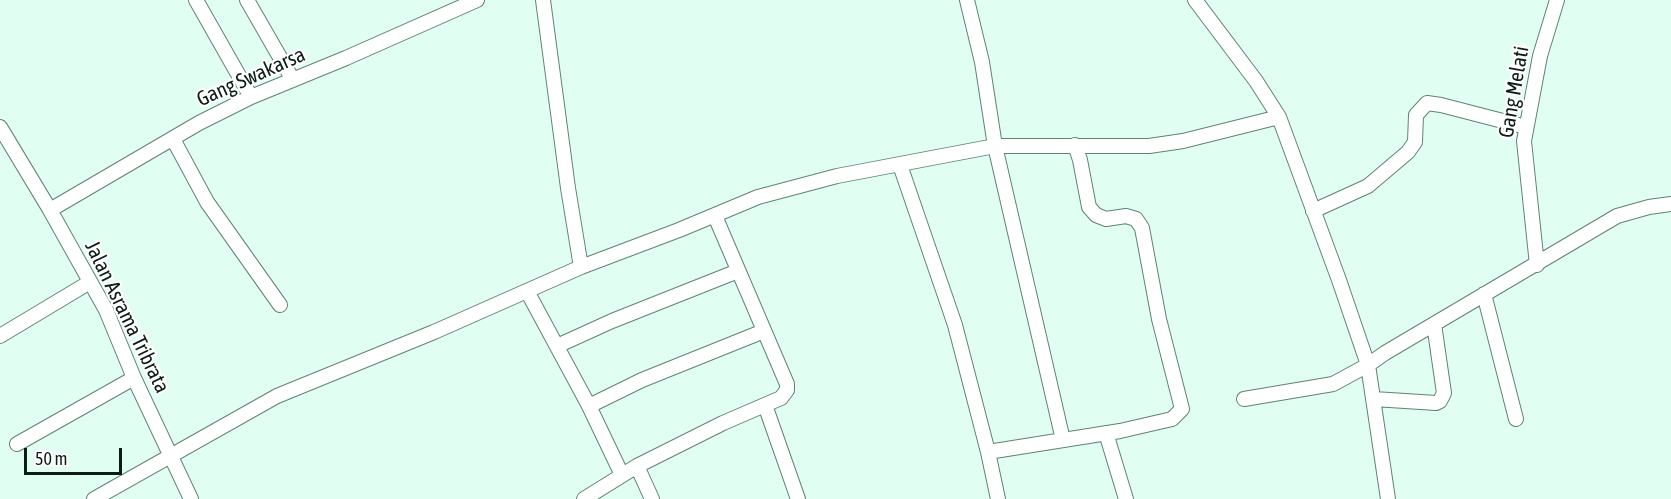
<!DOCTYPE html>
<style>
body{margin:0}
#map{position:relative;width:1671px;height:499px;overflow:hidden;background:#e0fff2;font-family:"Asap Condensed",sans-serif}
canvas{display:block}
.scale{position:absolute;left:24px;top:448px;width:98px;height:27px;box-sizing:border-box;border:3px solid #0e1c17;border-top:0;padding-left:8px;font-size:18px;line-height:21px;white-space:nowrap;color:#0e1c17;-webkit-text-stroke:4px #fff;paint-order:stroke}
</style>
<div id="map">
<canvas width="1671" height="499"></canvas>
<div class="scale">50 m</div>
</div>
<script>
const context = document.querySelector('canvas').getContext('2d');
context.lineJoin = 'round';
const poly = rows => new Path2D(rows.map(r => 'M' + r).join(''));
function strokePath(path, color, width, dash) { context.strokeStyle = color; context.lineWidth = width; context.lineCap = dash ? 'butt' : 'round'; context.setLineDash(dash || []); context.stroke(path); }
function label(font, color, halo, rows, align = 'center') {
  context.font = font + ' "Asap Condensed",sans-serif'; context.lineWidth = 4.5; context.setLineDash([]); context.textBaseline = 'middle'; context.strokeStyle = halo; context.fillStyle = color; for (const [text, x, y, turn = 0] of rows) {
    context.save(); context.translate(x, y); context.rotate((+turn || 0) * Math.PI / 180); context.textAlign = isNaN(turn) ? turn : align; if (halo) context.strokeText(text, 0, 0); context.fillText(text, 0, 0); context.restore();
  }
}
const street = poly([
 [196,0,251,97],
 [247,0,293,80],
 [543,0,568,188,581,267],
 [967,0,982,62,995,146,1063,440],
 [1195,0,1256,81,1279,117,1339,280,1368,365,1385,353,1617,216,1649,207,1671,204],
 [0,127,50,210,106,310,134,378,191,499],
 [173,139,207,202,280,305],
 [900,165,955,325,988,452,998,499],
 [50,210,199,123,251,97,346,58,477,0],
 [1313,211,1368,186,1408,152,1415,142,1416,115,1427,103,1441,105,1526,127],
 [1537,265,1524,141,1540,56,1557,0],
 [527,291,589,406,622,475],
 [1484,294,1516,419],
 [0,336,90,282],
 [557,346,612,321,738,271],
 [1244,399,1333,384,1368,365,1388,499],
 [1374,399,1436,403,1440,401,1444,393,1434,324],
 [765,405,798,499],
 [589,406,642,380,764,331],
 [1106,433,1126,499],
 [17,444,134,378],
 [988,452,1120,431,1172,419,1182,409,1159,319,1142,228,1136,219,1126,216,1106,219,1096,215,1089,207,1080,160,1075,145],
 [637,466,652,499],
 [94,499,277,396,434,332,581,267,679,230,758,197,837,176,995,146,1149,146,1183,141,1279,117],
 [584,499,637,466,723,423,781,398,787,390,787,384,715,216]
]);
strokePath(street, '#608275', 16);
strokePath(street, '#fff', 14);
label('21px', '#0e1c17', '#fff', [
 ["Gang Swakarsa",251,77,-24],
 ["Gang Melati",1514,92,-80],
 ["Jalan Asrama Tribrata",127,317,64]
]);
</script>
